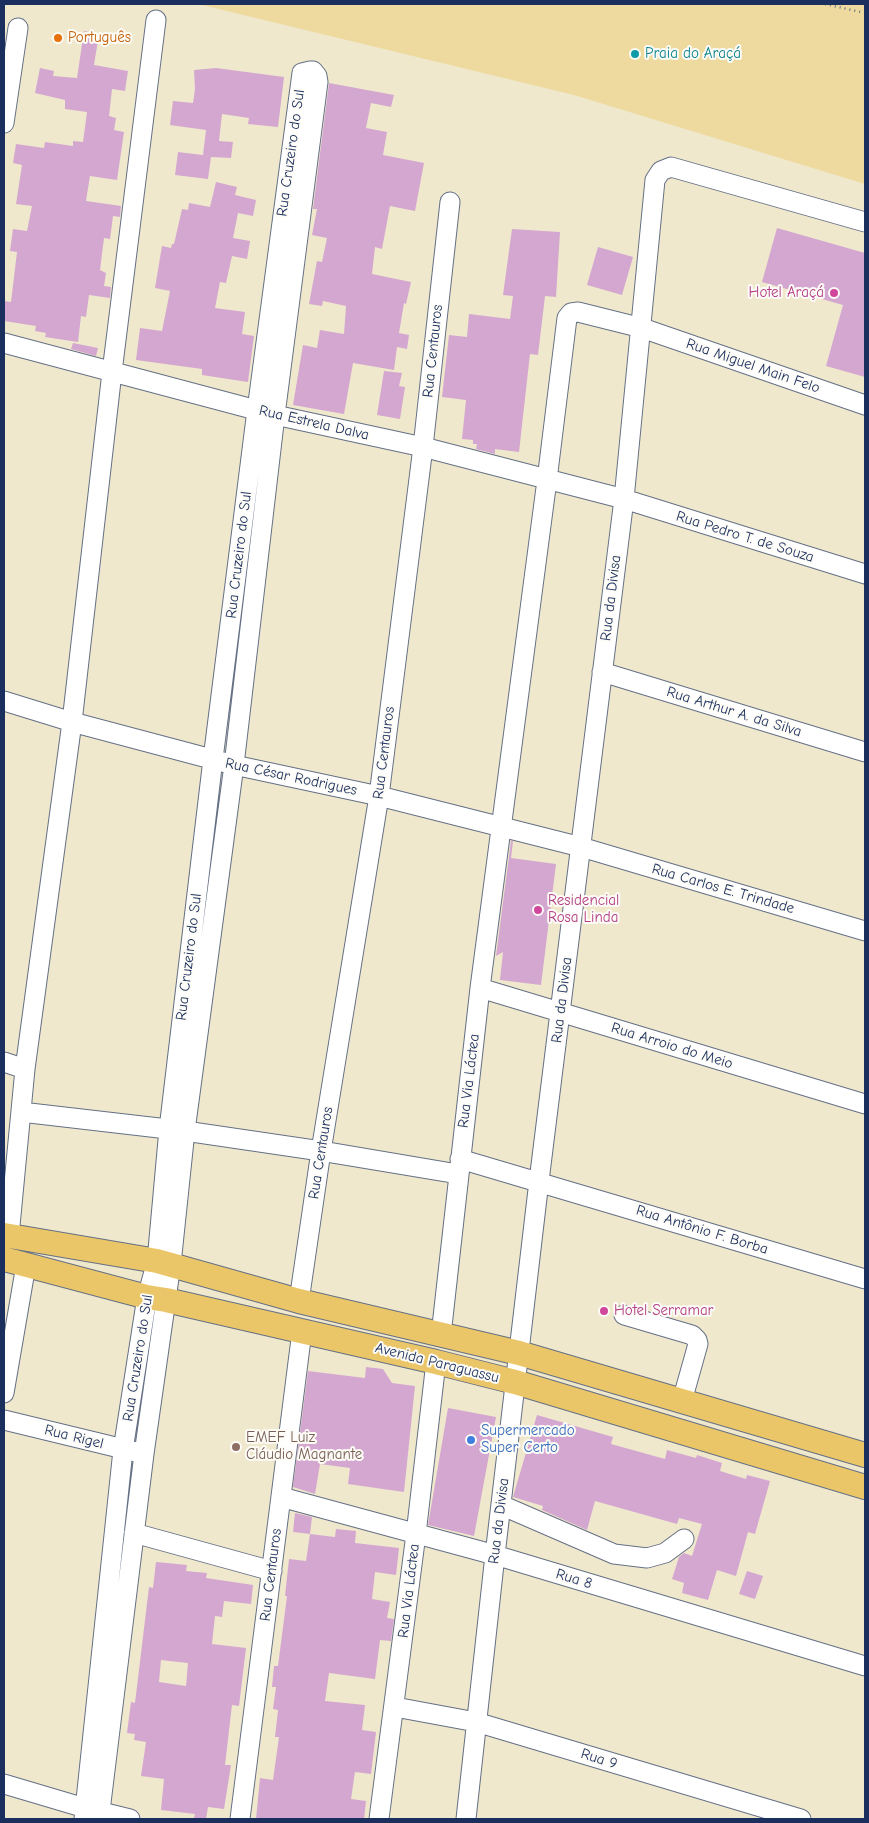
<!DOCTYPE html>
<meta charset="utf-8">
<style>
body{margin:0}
#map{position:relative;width:869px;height:1823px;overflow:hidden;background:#efe8cd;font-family:"Comic Neue",sans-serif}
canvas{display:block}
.frame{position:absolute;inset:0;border:5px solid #1b2f5e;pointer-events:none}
</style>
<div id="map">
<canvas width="869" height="1823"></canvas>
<div class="frame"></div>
</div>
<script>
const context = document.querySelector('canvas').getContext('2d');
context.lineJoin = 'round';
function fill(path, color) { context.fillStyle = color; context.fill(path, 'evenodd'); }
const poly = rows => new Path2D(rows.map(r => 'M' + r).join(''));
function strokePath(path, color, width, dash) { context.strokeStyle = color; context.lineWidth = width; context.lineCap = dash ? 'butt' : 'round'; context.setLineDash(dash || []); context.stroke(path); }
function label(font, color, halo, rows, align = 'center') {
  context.font = font + ' "Comic Neue",sans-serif'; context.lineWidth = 4; context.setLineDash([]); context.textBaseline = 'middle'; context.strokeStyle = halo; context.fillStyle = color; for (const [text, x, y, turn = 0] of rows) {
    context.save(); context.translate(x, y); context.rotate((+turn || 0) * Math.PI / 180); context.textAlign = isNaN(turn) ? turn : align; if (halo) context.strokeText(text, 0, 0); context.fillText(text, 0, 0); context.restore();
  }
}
fill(poly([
 [198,4,865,4,865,184,574,95]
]), '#eeda9e');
fill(poly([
 [84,31,99,34,94,65,128,71,125,91,112,89,109,116,116,118,114,130,124,132,117,180,90,176,86,201,121,206,120,217,113,216,110,239,104,238,100,270,106,273,104,286,111,287,110,298,89,295,86,317,81,316,78,342,45,337,46,333,35,331,36,326,4,321,4,301,11,302,17,252,10,251,13,229,27,231,32,206,16,204,22,165,13,163,16,144,44,148,45,142,73,146,73,141,83,142,87,112,65,109,65,100,35,93,40,68,54,71,53,76,77,78],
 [216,68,284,77,278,127,248,124,249,118,222,114,219,141,233,142,231,158,211,157,208,179,175,175,178,152,203,155,206,130,170,125,173,101,193,103,195,89,194,70],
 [329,83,394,95,391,107,371,103,366,128,387,132,383,155,424,163,415,211,390,206,382,249,375,247,372,274,411,282,406,304,404,303,399,333,409,335,407,349,397,347,394,370,353,363,344,414,293,405,303,345,317,348,320,330,344,334,346,306,323,301,322,306,309,304,317,261,322,262,327,238,312,235,317,209,313,209],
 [216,182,237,187,235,195,256,200,253,216,238,213,233,238,250,241,247,259,232,256,226,283,220,282,215,308,245,312,242,334,254,336,248,382,202,375,202,369,136,360,140,328,162,331,170,291,155,288,162,246,171,248,172,244,174,244,182,209,188,210,189,203,210,207],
 [777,228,865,253,865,377,826,366,843,305,762,282],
 [512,229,560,232,556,297,545,296,538,355,530,354,519,452,495,449,495,454,476,449,477,444,473,444,473,440,462,439,466,400,442,397,449,335,467,337,469,314,510,319,513,296,503,295],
 [598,247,633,257,622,295,587,285],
 [73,343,98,348,96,356,71,349],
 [384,371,402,373,399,386,405,387,400,419,377,415],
 [511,841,513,841,511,858,556,864,541,985,500,980,503,952,496,956],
 [366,1367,383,1369,392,1383,415,1386,404,1492,348,1484,350,1468,320,1464,315,1494,293,1487,308,1371,365,1378],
 [448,1408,496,1417,474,1536,428,1525],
 [537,1415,613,1437,611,1444,665,1459,667,1450,696,1458,697,1455,722,1463,720,1471,746,1479,747,1475,770,1481,755,1534,748,1532,736,1576,717,1570,708,1600,682,1593,684,1583,672,1579,679,1557,684,1553,692,1556,702,1524,679,1518,677,1524,595,1501,587,1530,542,1510,543,1506,513,1497],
 [295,1513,312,1517,310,1534,293,1532],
 [336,1529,356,1531,355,1543,399,1548,396,1575,375,1572,372,1599,390,1602,387,1618,394,1619,391,1641,380,1640,375,1679,329,1673,325,1701,365,1705,362,1730,376,1732,371,1774,355,1772,351,1799,366,1801,364,1819,256,1819,260,1778,273,1780,279,1737,275,1737,278,1710,273,1709,276,1687,272,1687,274,1666,278,1666,287,1596,285,1596,289,1559,306,1561,310,1534,335,1537],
 [156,1562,187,1565,186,1571,207,1573,206,1578,253,1585,251,1604,224,1601,222,1617,215,1616,212,1644,246,1648,239,1706,232,1705,225,1765,231,1765,224,1809,208,1807,206,1819,194,1818,195,1814,161,1810,164,1779,141,1776,146,1742,134,1740,135,1734,127,1733,131,1702,135,1703,149,1587,153,1588],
 [161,1660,188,1663,186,1686,159,1682],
 [747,1571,763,1576,755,1599,739,1594]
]), '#d4a7d0');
const minor = poly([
 [4,123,18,28],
 [4,343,275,415,423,447,624,499,865,574],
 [602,672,865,752],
 [4,701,72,722,234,765,379,796,581,847,865,931],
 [480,988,865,1104],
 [4,1062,25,1069],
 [21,1112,185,1131,321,1151,458,1174],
 [460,1159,865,1279],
 [9,1236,25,1069,72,722,112,372,156,20],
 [299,1301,321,1151,379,796,423,447,450,202],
 [624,1315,692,1335,697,1340,698,1344,682,1401],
 [441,1335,480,988,547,480,567,318,571,313,578,312,642,328,865,405],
 [4,1393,26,1265],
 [4,1420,136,1452],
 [281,1497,495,1555,865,1666],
 [501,1505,614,1554,647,1558,665,1553,684,1539],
 [134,1533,272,1571],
 [395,1707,476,1722,801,1819],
 [4,1784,85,1808,130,1819],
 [84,1819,123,1450,147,1297,157,1261,169,1129,213,759,257,410,302,73,310,71,313,71,317,76,318,82,275,415,234,765,185,1131,171,1264,144,1454,99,1819],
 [240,1819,302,1331],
 [379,1819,416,1534,436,1362],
 [466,1819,495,1555,539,1181,624,499,655,180,661,171,671,167,865,222]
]);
const major = poly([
 [4,1235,157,1261,299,1301,519,1353,865,1455],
 [4,1259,147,1297,166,1300,436,1362,515,1382,865,1487]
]);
strokePath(minor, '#657085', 21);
strokePath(major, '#657085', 26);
strokePath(poly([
 [825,4,865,13]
]), '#657085', 2.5, [1, 4]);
strokePath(minor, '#fff', 19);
strokePath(major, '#ebc669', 24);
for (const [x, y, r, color] of [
 [58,38,5,"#e8710a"],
 [635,54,5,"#0f9aa8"],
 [834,293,5,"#d1479c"],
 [538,910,5,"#d1479c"],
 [604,1311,5,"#d1479c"],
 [471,1440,5,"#3f7fe0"],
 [236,1447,5,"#8d6e63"]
]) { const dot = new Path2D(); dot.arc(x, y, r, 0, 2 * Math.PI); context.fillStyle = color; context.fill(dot); strokePath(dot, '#fdfcf7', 2); }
label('15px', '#c56008', '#fdfcf7', [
 ["Português",68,38]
], 'left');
label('15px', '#0d838f', '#fdfcf7', [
 ["Praia do Araçá",645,54]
], 'left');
label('15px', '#1b2f5e', '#fdfcf7', [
 ["Rua Cruzeiro do Sul",291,153,-82],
 ["Rua Centauros",433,351,-84],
 ["Rua Miguel Main Felo",753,366,19],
 ["Rua Estrela Dalva",314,423,13],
 ["Rua Pedro T. de Souza",745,537,17],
 ["Rua Cruzeiro do Sul",239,555,-83],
 ["Rua da Divisa",611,598,-83],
 ["Rua Arthur A. da Silva",734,712,17],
 ["Rua Centauros",384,753,-83],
 ["Rua César Rodrigues",291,777,12],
 ["Rua Carlos E. Trindade",723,889,16],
 ["Rua Cruzeiro do Sul",189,957,-83],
 ["Rua da Divisa",562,1000,-83],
 ["Rua Arroio do Meio",672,1046,17],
 ["Rua Via Láctea",469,1081,-83],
 ["Rua Centauros",321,1153,-81],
 ["Rua Antônio F. Borba",702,1230,17],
 ["Rua Cruzeiro do Sul",138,1358,-81],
 ["Avenida Paraguassu",437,1363,14],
 ["Rua Rigel",74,1437,14],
 ["Rua da Divisa",499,1521,-83],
 ["Rua Centauros",271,1575,-83],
 ["Rua 8",574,1579,17],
 ["Rua Via Láctea",409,1591,-83],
 ["Rua 9",599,1759,17]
]);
label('15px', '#b23c85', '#fdfcf7', [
 ["Hotel Araçá",824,293,"right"],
 ["Residencial",548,901],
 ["Rosa Linda",548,918],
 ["Hotel Serramar",614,1311]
], 'left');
label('15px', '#366cbe', '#fdfcf7', [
 ["Supermercado",481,1431],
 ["Super Certo",481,1448]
], 'left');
label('15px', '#785e54', '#fdfcf7', [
 ["EMEF Luiz",246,1438],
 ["Cláudio Magnante",246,1455]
], 'left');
</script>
